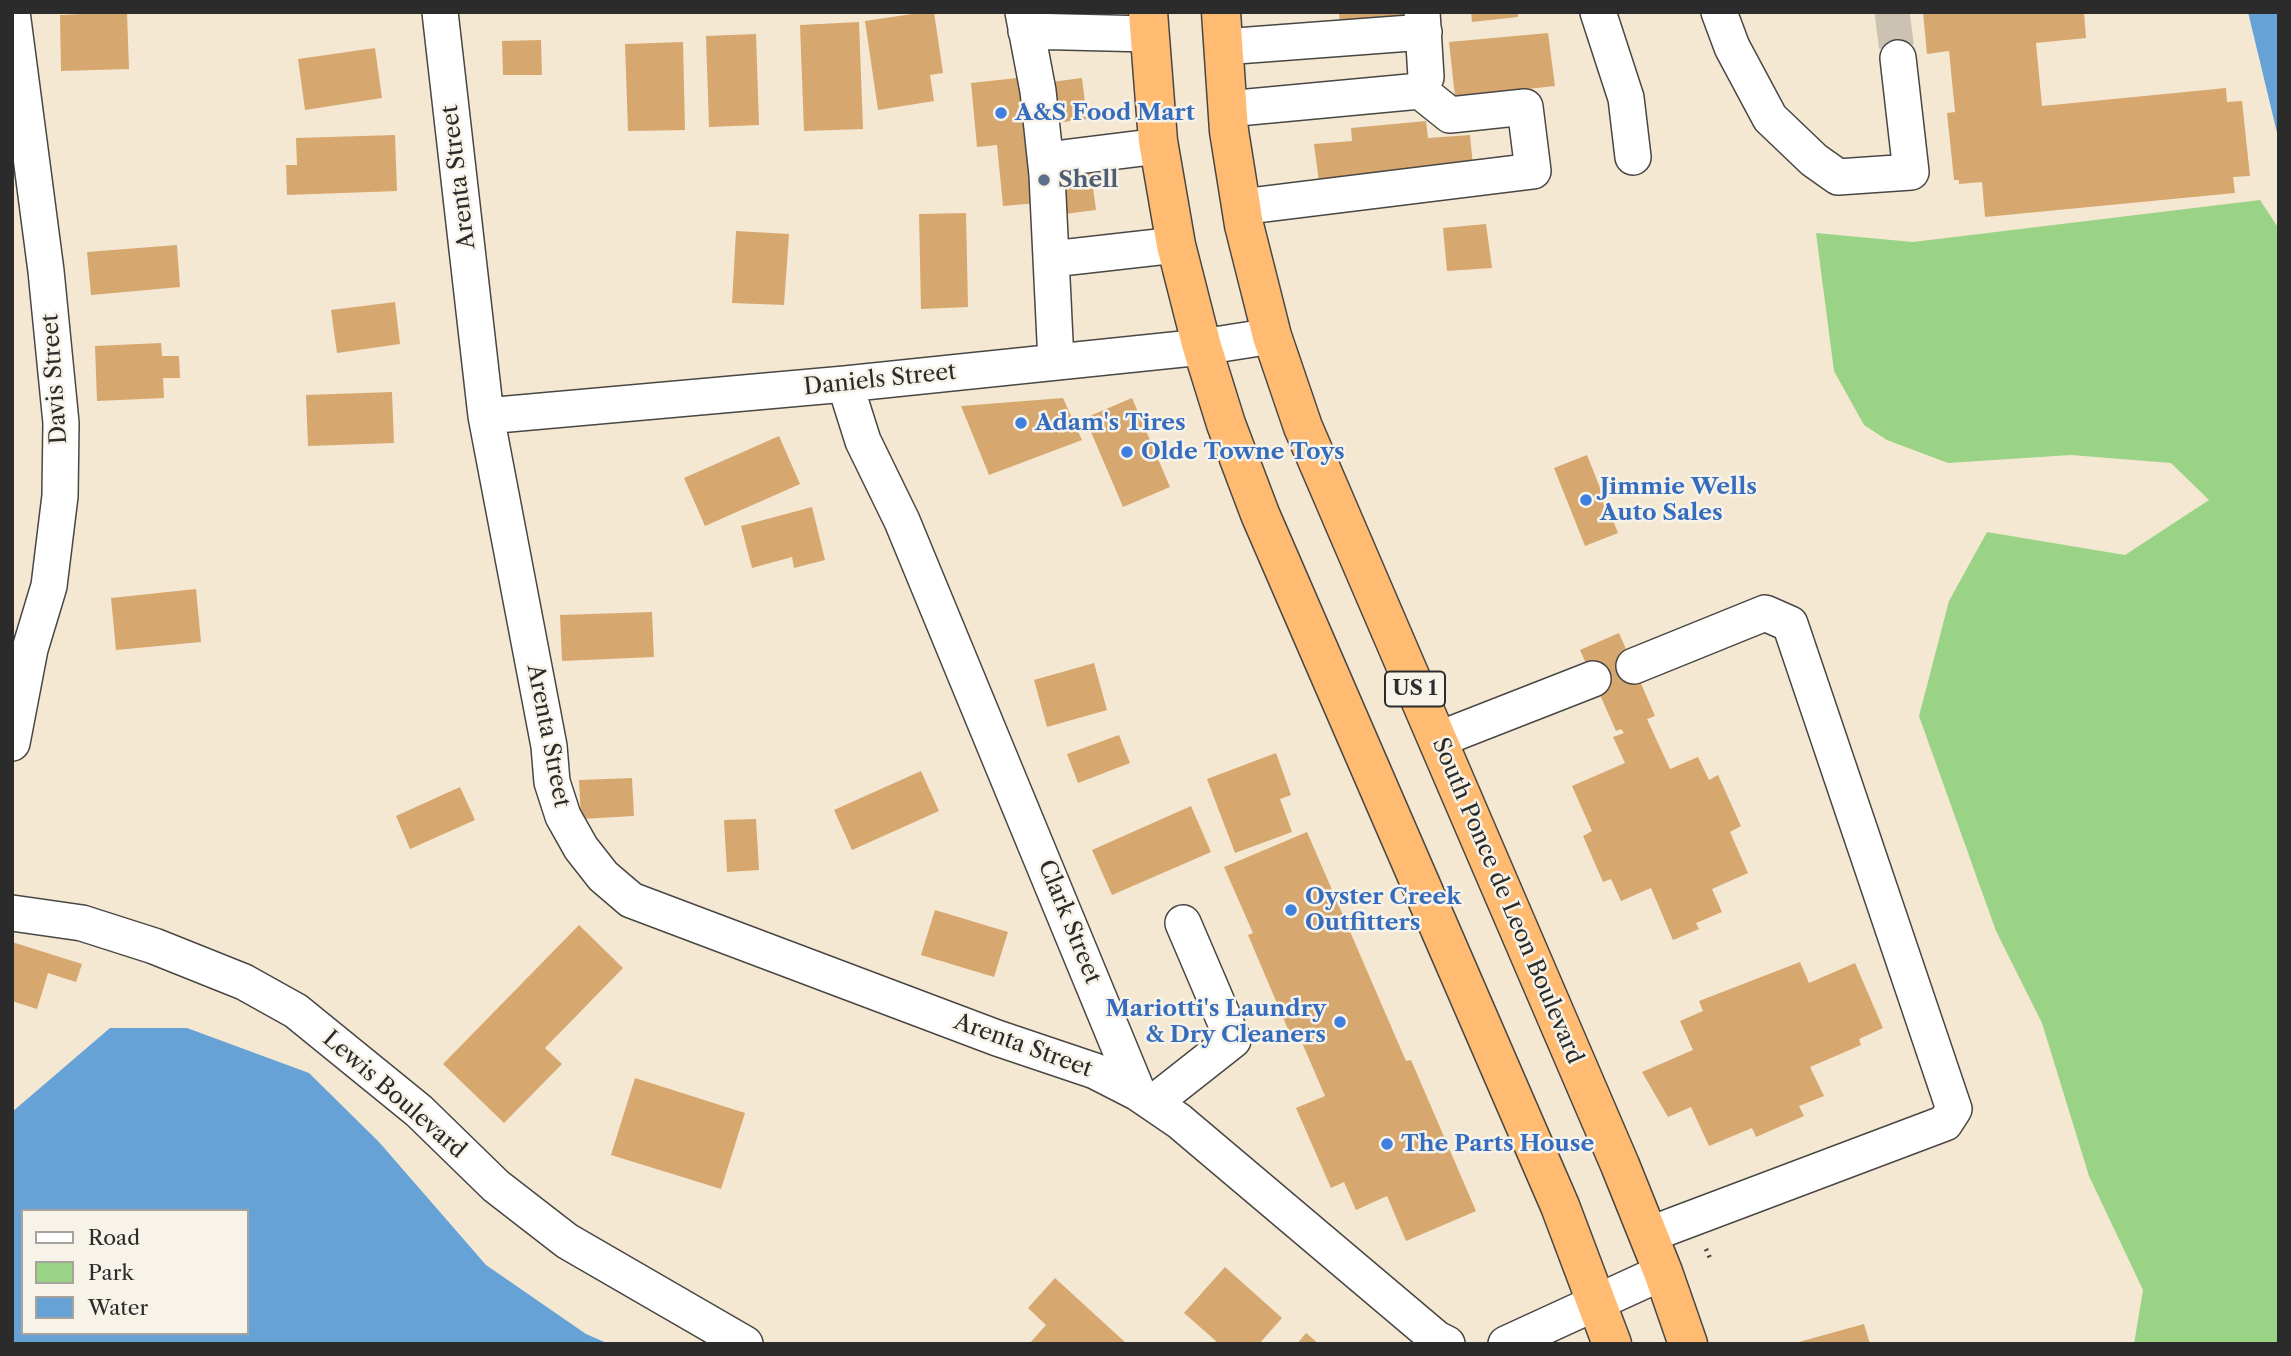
<!DOCTYPE html>
<style>
body{margin:0}
#map{position:relative;width:2291px;height:1356px;overflow:hidden;background:#f4e8d2;font-family:"Libre Caslon Text",serif}
canvas{display:block}
.frame{position:absolute;inset:0;border:14px solid #2b2b2b;pointer-events:none}
.legend{position:absolute;left:21px;top:1209px;width:228px;height:126px;box-sizing:border-box;background:#f7f3e8;border:2px solid #a5a39c;margin:0;padding:9px 12px;list-style:none;font-size:21px;color:#2b2b2b}
.legend li{display:flex;align-items:center;gap:14px;height:35px}
.legend b{width:35px;border:2px solid #a5a39c}
</style>
<div id="map">
<canvas width="2291" height="1356"></canvas>
<div class="frame"></div>
<ul class="legend">
<li><b style="height:9px;background:#fff"></b>Road</li>
<li><b style="height:19px;background:#9ad386"></b>Park</li>
<li><b style="height:19px;background:#67a2d7"></b>Water</li>
</ul>
</div>
<script>
const context = document.querySelector('canvas').getContext('2d');
context.lineJoin = 'round';
function fill(path, color) { context.fillStyle = color; context.fill(path, 'evenodd'); }
const poly = rows => new Path2D(rows.map(r => 'M' + r).join(''));
function strokePath(path, color, width, dash) { context.strokeStyle = color; context.lineWidth = width; context.lineCap = dash ? 'butt' : 'round'; context.setLineDash(dash || []); context.stroke(path); }
function label(font, color, halo, rows, align = 'center') {
  context.font = font + ' "Libre Caslon Text",serif'; context.lineWidth = 5; context.setLineDash([]); context.textBaseline = 'middle'; context.strokeStyle = halo; context.fillStyle = color; for (const [text, x, y, turn = 0] of rows) {
    context.save(); context.translate(x, y); context.rotate((+turn || 0) * Math.PI / 180); context.textAlign = isNaN(turn) ? turn : align; if (halo) context.strokeText(text, 0, 0); context.fillText(text, 0, 0); context.restore();
  }
}
fill(poly([
 [2260,200,2279,229,2279,1344,2134,1344,2143,1290,2089,1176,2042,1023,1996,931,1919,716,1949,601,1987,532,2125,555,2209,500,2171,463,2071,455,1948,463,1887,440,1864,425,1834,371,1816,233,1913,242]
]), '#9ad386');
fill(poly([
 [2248,12,2279,12,2279,141],
 [110,1028,187,1028,309,1073,379,1142,486,1265,586,1334,609,1344,12,1344,12,1112],
 [23,1211,247,1211,247,1333,23,1333]
]), '#67a2d7');
fill(poly([
 [127,12,129,69,61,71,60,15],
 [926,12,934,12,943,73,930,75,934,101,878,110,865,21],
 [1339,12,1403,12,1404,21,1340,27],
 [1471,12,1518,12,1518,17,1472,22],
 [1923,12,2084,12,2086,38,2036,43,2042,106,2226,88,2227,102,2242,101,2250,176,2233,177,2235,193,1985,217,1982,182,1959,184,1959,180,1954,180,1947,113,1955,112,1949,51,1927,54],
 [859,22,863,129,804,131,800,25],
 [1548,33,1555,86,1455,97,1449,42],
 [756,34,759,125,709,127,706,36],
 [541,40,542,75,503,75,502,41],
 [683,42,685,130,628,131,625,44],
 [375,48,382,98,305,110,298,59],
 [1026,77,1038,203,1003,206,997,145,977,147,971,83],
 [1082,78,1087,119,1048,124,1044,83],
 [1426,121,1428,138,1470,135,1473,166,1319,182,1314,144,1352,141,1351,128],
 [395,135,397,191,287,195,286,165,297,165,296,138],
 [1091,172,1096,210,1056,215,1052,176],
 [966,213,968,307,921,309,919,214],
 [1486,224,1492,268,1447,271,1443,228],
 [736,231,789,234,784,305,732,303],
 [177,245,180,287,91,295,87,252],
 [395,302,400,344,337,353,331,310],
 [161,343,162,356,179,356,180,378,163,378,164,398,97,401,95,346],
 [392,392,394,443,308,446,306,395],
 [1063,398,1082,440,989,475,961,406],
 [1132,398,1170,487,1123,507,1085,418],
 [779,436,800,484,705,526,684,478],
 [1587,455,1618,533,1585,546,1554,468],
 [812,507,825,560,794,568,792,557,752,568,741,526],
 [196,589,201,642,116,650,111,598],
 [652,612,654,657,562,661,560,615],
 [1619,633,1655,716,1647,719,1670,769,1698,757,1709,780,1718,775,1741,826,1730,832,1748,873,1712,889,1722,912,1696,923,1699,929,1673,940,1651,888,1621,901,1611,879,1603,882,1583,836,1592,831,1572,786,1625,763,1613,737,1624,733,1621,729,1616,731,1580,650],
 [1094,663,1107,710,1047,727,1034,680],
 [1119,735,1130,763,1078,783,1067,754],
 [1276,753,1291,795,1280,799,1292,832,1235,853,1207,779],
 [921,771,939,811,852,850,834,810],
 [632,778,634,816,581,819,579,780],
 [460,787,475,820,410,849,396,816],
 [1191,806,1211,852,1112,895,1092,850],
 [756,819,759,870,727,872,724,820],
 [1307,832,1406,1061,1411,1060,1476,1211,1406,1241,1387,1196,1356,1210,1344,1182,1331,1188,1296,1108,1325,1096,1297,1031,1290,1034,1248,935,1253,933,1224,867],
 [935,910,1008,932,994,977,921,955],
 [579,925,623,968,545,1048,562,1064,504,1123,443,1064],
 [12,942,82,964,76,982,48,973,37,1009,12,1001],
 [1800,962,1809,983,1855,963,1883,1028,1859,1039,1861,1045,1810,1067,1824,1096,1799,1106,1804,1116,1756,1137,1752,1128,1709,1146,1691,1107,1668,1117,1642,1072,1693,1050,1680,1021,1703,1011,1699,1001],
 [635,1078,745,1113,721,1189,611,1155],
 [1225,1267,1282,1318,1259,1344,1214,1344,1216,1341,1184,1313],
 [1055,1278,1127,1344,1029,1344,1046,1325,1028,1308],
 [1864,1324,1870,1344,1795,1344,1795,1343],
 [1306,1333,1319,1344,1297,1344]
]), '#d7a770');
strokePath(poly([
 [1892,12,1898,58]
]), '#ccc2b1', 35, [35, 18]);
const minor = poly([
 [440,12,486,416,549,746,552,782,563,816,581,848,603,876,631,900,997,1038,1095,1071,1138,1093],
 [1023,12,1038,91,1047,175,1056,362],
 [1598,12,1626,98,1633,157],
 [1719,12,1732,47,1770,118,1814,160,1838,177,1911,172,1898,58],
 [1026,31,1149,34],
 [1223,47,1424,32],
 [1420,91,1426,77,1422,12],
 [1227,109,1420,91,1450,115,1525,107,1533,171,1241,207],
 [1046,160,1159,146],
 [1052,259,1176,245],
 [845,384,863,441,902,521,1138,1093,1179,1121,1437,1339,1447,1344],
 [486,416,845,384,1202,347,1272,336],
 [1634,666,1765,613,1790,624,1954,1109,1945,1123,1648,1235],
 [1437,740,1593,679],
 [12,743,30,649,49,586,60,496,61,423,46,271,12,12],
 [12,913,82,923,154,946,244,982,296,1011,419,1111,496,1186,567,1241,745,1344],
 [1153,1103,1233,1040,1183,923],
 [1506,1344,1663,1272]
]);
const highway = poly([
 [1148,12,1158,141,1176,245,1202,347,1226,424,1260,514,1560,1206,1612,1344],
 [1221,12,1229,131,1244,225,1272,336,1303,427,1620,1165,1663,1272,1688,1344]
]);
strokePath(minor, '#494744', 38);
strokePath(highway, '#494744', 41);
strokePath(poly([
 [1706,1249,1710,1258]
]), '#494744', 4.5, [2, 5]);
strokePath(minor, '#fff', 35);
strokePath(highway, '#ffbb71', 38);
for (const [x, y, r, color] of [
 [1001,113,7,"#3f7fe0"],
 [1044,180,7,"#5c6f8a"],
 [1021,423,7,"#3f7fe0"],
 [1127,452,7,"#3f7fe0"],
 [1586,500,7,"#3f7fe0"],
 [1291,910,7,"#3f7fe0"],
 [1340,1022,7,"#3f7fe0"],
 [1387,1144,7,"#3f7fe0"]
]) { const dot = new Path2D(); dot.arc(x, y, r, 0, 2 * Math.PI); context.fillStyle = color; context.fill(dot); strokePath(dot, '#f7f3e8', 2.5); }
for (const [x, y, w] of [
 [1415,689,60]
]) { const box = new Path2D(); box.roundRect(x - w / 2, y - 17.5, w, 35, 5); context.fillStyle = '#f7f3e8'; context.fill(box); strokePath(box, '#2b2b2b', 2); }
label('bold 21px', '#2b2b2b', null, [
 ["US 1",1415,689]
]);
label('bold 23px', '#366cbe', '#f7f3e8', [
 ["A&S Food Mart",1015,113],
 ["Adam's Tires",1035,423],
 ["Olde Towne Toys",1141,452],
 ["Jimmie Wells",1600,487],
 ["Auto Sales",1600,513],
 ["Oyster Creek",1305,897],
 ["Outfitters",1305,923],
 ["Mariotti's Laundry",1326,1009,"right"],
 ["& Dry Cleaners",1326,1035,"right"],
 ["The Parts House",1401,1144]
], 'left');
label('23px', '#2b2b2b', '#f7f3e8', [
 ["Arenta Street",459,177,-97],
 ["Davis Street",55,379,-94],
 ["Daniels Street",880,380,-6],
 ["Arenta Street",548,736,79],
 ["South Ponce de Leon Boulevard",1507,901,67],
 ["Clark Street",1069,922,68],
 ["Arenta Street",1023,1046,20],
 ["Lewis Boulevard",394,1095,41]
]);
label('bold 23px', '#4e5e75', '#f7f3e8', [
 ["Shell",1058,180]
], 'left');
</script>
